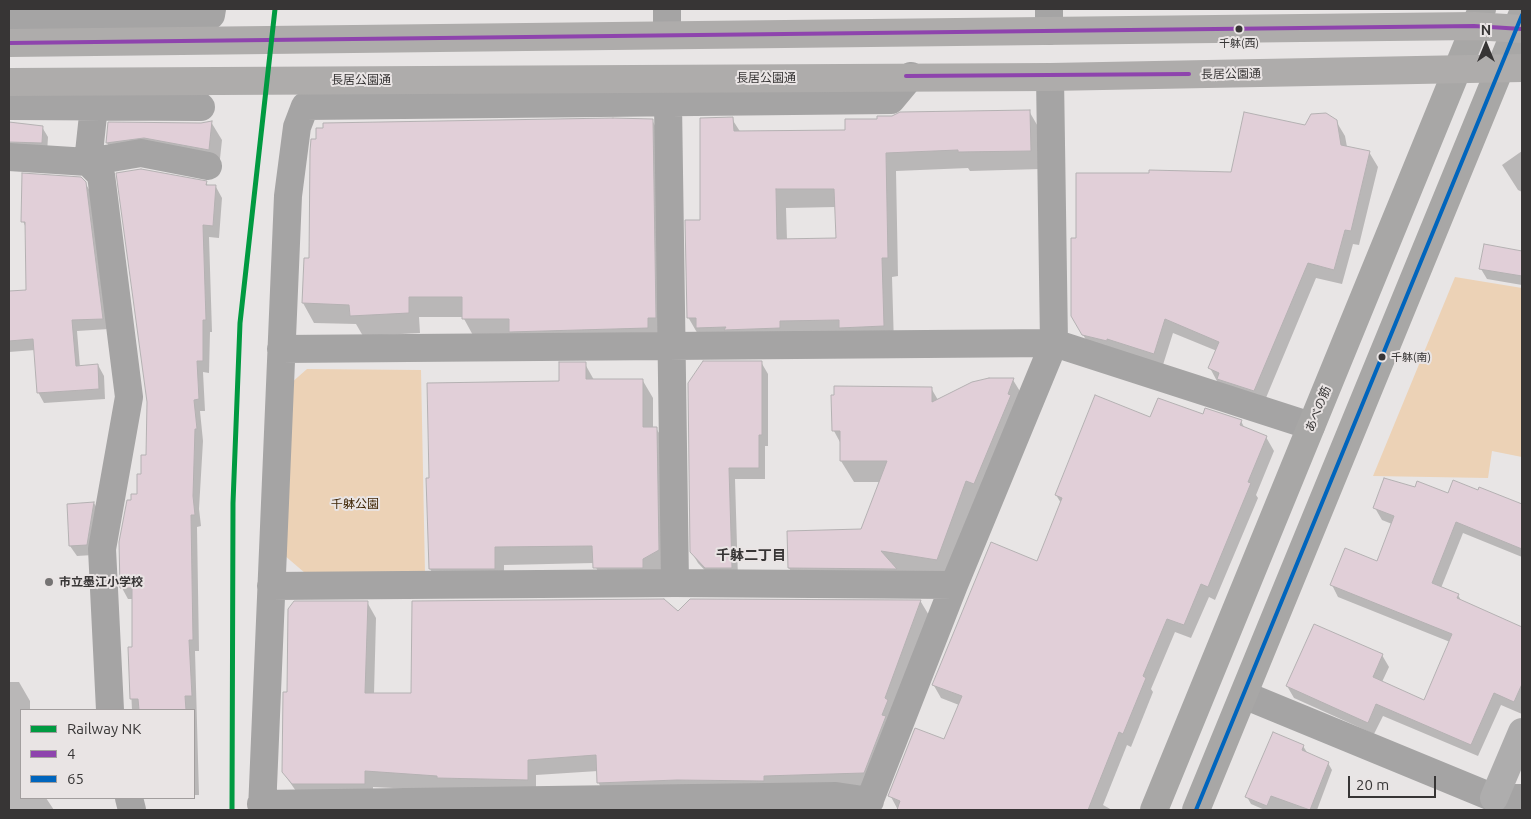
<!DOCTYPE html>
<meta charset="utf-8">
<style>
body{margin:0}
#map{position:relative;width:1531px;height:819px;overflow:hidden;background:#e8e5e5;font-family:Ubuntu,sans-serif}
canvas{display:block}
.frame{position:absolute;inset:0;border:10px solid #373535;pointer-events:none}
.legend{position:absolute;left:20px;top:709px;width:175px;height:90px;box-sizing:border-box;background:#e9e4e4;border:1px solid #a29e9e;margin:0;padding:6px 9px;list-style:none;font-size:15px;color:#373535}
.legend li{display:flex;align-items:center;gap:10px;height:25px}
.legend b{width:25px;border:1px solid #a29e9e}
.north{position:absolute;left:1461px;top:20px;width:50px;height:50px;-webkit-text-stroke:4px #e9e4e4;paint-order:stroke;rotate:0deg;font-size:14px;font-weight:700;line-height:20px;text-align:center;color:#373535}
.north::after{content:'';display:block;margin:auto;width:18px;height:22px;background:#373535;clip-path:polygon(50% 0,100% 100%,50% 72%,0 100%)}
.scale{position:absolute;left:1348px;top:776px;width:88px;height:22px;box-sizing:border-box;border:2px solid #373535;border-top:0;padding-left:6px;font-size:15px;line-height:18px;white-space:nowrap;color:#373535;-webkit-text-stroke:4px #e9e4e4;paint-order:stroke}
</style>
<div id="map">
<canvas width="1531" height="819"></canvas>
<div class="frame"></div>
<ul class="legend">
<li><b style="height:6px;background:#009a41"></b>Railway NK</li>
<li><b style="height:6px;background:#8e44ad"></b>4</li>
<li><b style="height:6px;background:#0065bd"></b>65</li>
</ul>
<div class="north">N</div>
<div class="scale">20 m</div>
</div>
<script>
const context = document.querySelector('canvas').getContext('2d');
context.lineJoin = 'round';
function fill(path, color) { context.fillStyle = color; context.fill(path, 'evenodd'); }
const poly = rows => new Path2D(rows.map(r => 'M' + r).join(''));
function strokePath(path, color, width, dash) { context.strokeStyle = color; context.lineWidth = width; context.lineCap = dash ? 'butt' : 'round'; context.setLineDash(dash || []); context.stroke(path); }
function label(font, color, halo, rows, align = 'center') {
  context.font = font + ' Ubuntu,"Noto Sans JP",sans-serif'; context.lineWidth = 4; context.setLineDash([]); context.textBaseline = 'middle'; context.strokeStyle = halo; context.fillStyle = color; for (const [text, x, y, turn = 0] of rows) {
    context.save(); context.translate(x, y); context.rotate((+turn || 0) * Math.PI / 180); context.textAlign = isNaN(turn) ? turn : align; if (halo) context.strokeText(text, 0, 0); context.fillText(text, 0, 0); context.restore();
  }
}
fill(poly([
 [1455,277,1522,288,1522,457,1492,451,1488,478,1373,476],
 [307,369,421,370,425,574,305,573,284,555,290,384]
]), '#ecd2b6');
fill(poly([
 [1029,111,1040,130,1041,169,970,171,968,168,896,171,898,276,892,277,894,345,699,336,688,317,702,221,732,119,741,133,846,132,878,120],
 [836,207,837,239,787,240,786,208],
 [652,120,663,140,666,337,475,339,463,317,419,317,420,333,363,336,356,324,314,323,303,303,310,260],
 [1336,121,1345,136,1347,147,1369,152,1378,167,1359,245,1353,244,1342,284,1316,278,1263,405,1218,383,1210,368,1217,351,1173,333,1162,368,1092,350,1072,316,1077,239,1232,174,1305,127],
 [9,122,42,127,48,137,47,153,9,154],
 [211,122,222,140,219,168,118,161,107,143],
 [1522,151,1522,192,1518,190,1502,165],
 [118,174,206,182,208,186,216,187,222,198,219,238,209,237,212,332,210,332,209,373,203,372,205,411,200,411,203,441,199,509,201,526,197,527,199,651,195,651,199,795,194,795,194,710,132,710,129,648,133,648,133,599,128,599,122,588,138,495,147,457,149,402],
 [85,183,92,194,109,329,77,331,80,367,98,365,104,376,105,399,44,403,38,392,35,350,9,352,9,292,27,291,26,228,23,221],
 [1485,245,1522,252,1522,285,1487,279,1481,269],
 [761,362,768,374,768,446,765,446,765,479,735,479,738,579,713,579,698,563,691,551],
 [585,364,594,380,643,381,653,398,653,428,656,428,667,446,668,568,604,585,594,563,504,565,504,586,441,587,430,569,561,382],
 [1013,380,1026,401,949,581,801,589,789,568,862,530,880,482,854,482,841,461,841,444,834,431,931,388,938,400,978,382],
 [1203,416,1241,421,1245,429,1266,437,1274,451,1256,495,1258,498,1215,600,1209,597,1191,638,1175,632,1151,689,1153,692,1131,747,1127,745,1103,805,1112,810,898,810,890,795,945,741,959,705,941,698,933,684,1037,563,1061,503,1056,495,1150,419],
 [1480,488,1522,506,1522,557,1463,533,1441,588,1458,595,1462,602,1522,628,1522,714,1501,705,1478,756,1383,716,1374,734,1294,698,1287,686,1382,655,1389,667,1382,682,1424,702,1450,642,1338,597,1332,585,1378,563,1392,524,1382,520,1375,508,1478,492],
 [94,503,100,514,93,555,77,556,70,546],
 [690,600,921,602,930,617,872,789,607,798,598,782,598,771,536,775,536,795,373,787,373,799,302,800,283,772,288,694,367,602,376,618,374,694,412,694,678,613],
 [9,682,19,682,30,701,30,710,21,710,20,728,21,798,46,798,54,810,9,810],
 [1303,746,1308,754,1328,763,1332,770,1317,810,1265,810,1251,804,1247,797]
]), '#0003');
const building = poly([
 [1030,110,1031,151,958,152,958,150,886,153,888,258,882,258,884,326,839,328,839,320,780,321,780,328,724,330,726,327,696,328,696,318,687,318,685,220,700,220,700,118,733,117,734,131,845,130,845,119,877,119,877,116,892,116,900,112,1030,110],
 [776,189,834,189,836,238,777,239,776,189],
 [1244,112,1305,125,1311,114,1326,113,1337,120,1341,145,1370,151,1351,231,1345,230,1334,270,1308,263,1254,391,1217,379,1219,373,1208,368,1219,342,1165,319,1154,354,1107,339,1107,341,1082,335,1071,316,1071,238,1076,238,1076,173,1149,173,1149,170,1231,172,1244,112],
 [613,118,653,119,656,318,648,318,648,328,509,332,509,319,462,319,462,297,409,297,409,313,350,316,349,305,302,303,304,258,309,258,310,151,311,139,316,139,316,128,323,128,323,123,613,118],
 [212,121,209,150,144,138,106,143,108,122,201,123,212,121],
 [9,122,43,126,42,143,9,142,9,122],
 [141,169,207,181,206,185,216,185,213,226,203,225,206,320,203,320,203,361,197,361,199,399,194,400,197,429,195,429,193,496,195,515,191,515,193,640,189,640,192,696,185,696,186,710,139,710,138,699,130,699,128,647,132,647,132,588,120,588,119,542,127,500,131,500,131,494,137,494,137,474,141,474,141,455,146,455,147,402,116,173,141,169],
 [22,173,81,177,86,182,103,319,72,320,76,366,98,364,99,389,37,393,33,339,9,341,9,291,26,290,25,222,21,222,22,173],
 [1484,244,1522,251,1522,276,1479,269,1484,244],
 [703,361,762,361,762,435,759,435,759,468,729,468,732,568,705,568,690,552,688,383,703,361],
 [559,362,586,362,586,379,643,379,643,427,657,427,659,550,643,559,643,568,593,568,592,546,495,547,495,569,429,569,426,478,429,478,427,383,559,381,559,362],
 [989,378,1014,378,1008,394,1011,395,974,484,966,481,937,560,881,551,897,569,788,568,787,531,861,529,887,461,840,461,840,431,832,431,831,395,834,395,834,386,932,387,932,402,972,382,989,378],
 [1095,395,1150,417,1158,398,1203,414,1205,408,1242,420,1240,425,1267,436,1248,482,1251,483,1208,587,1201,584,1184,625,1167,619,1143,676,1146,678,1123,734,1119,732,1088,810,897,810,900,801,888,796,915,728,944,739,962,696,932,685,991,542,1037,561,1062,498,1055,495,1095,395],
 [1384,478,1415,487,1417,481,1448,493,1453,480,1478,490,1479,487,1522,504,1522,549,1456,522,1432,583,1459,594,1457,598,1522,627,1522,684,1514,702,1494,693,1471,745,1376,704,1368,723,1286,686,1314,624,1383,654,1373,677,1424,700,1452,634,1330,585,1345,548,1377,561,1394,516,1373,508,1384,478],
 [94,502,87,545,69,546,67,504,94,502],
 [664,599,678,611,690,599,921,600,885,698,888,700,882,715,886,716,864,773,764,776,764,781,677,780,597,783,596,755,528,760,528,780,437,778,437,776,365,771,365,784,292,784,282,772,283,692,287,692,288,609,294,601,368,601,365,693,411,693,412,601,664,599],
 [1273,732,1304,745,1302,750,1329,762,1310,810,1271,796,1267,806,1245,797,1273,732]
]);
fill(building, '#e1cfd8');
strokePath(building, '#b4b1b2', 1);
strokePath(poly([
 [667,9,667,35],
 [9,16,211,15,212,9],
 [1049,31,1049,9],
 [668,103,675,583],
 [9,106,201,107],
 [94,106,88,162,101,175,129,397,102,549,110,710],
 [9,157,88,162,141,153,208,166],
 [281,349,1054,343,1311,426],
 [271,586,675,583,954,585],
 [1244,695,1494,798,1522,798],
 [129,798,132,810],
 [261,804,836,796,870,801],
 [262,810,288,196,297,127,305,106,891,100,911,76],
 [866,810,954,585,1054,343,1050,77]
]), '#a5a4a4', 28);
strokePath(poly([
 [1494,798,1522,732]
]), '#aeadad', 28);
strokePath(poly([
 [1154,810,1482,9],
 [1196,810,1522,15]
]), '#a8a7a6', 28);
strokePath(poly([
 [9,43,1474,26,1522,29],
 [9,82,1050,77,1522,68]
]), '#aeacab', 28);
strokePath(poly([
 [9,43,1474,26,1522,29],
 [906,76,1189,74]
]), '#8e44ad', 4);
strokePath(poly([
 [1196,810,1522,15]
]), '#0065bd', 4);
strokePath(poly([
 [232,810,233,503,240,323,275,9]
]), '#009a41', 5);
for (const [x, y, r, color] of [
 [1239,29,4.5,"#373535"],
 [1382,357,4.5,"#373535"],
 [49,582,5,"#757373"]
]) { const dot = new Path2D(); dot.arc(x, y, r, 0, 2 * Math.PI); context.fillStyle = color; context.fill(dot); strokePath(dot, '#e9e4e4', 2); }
label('11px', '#373535', '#e9e4e4', [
 ["千躰(西)",1239,43],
 ["千躰(南)",1391,357,"left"]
]);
label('12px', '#373535', '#e9e4e4', [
 ["長居公園通",1231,74,-1],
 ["長居公園通",766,78],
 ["長居公園通",361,80],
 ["あべの筋",1318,409,-68]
]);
label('12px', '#3f2606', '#e9e4e4', [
 ["千躰公園",355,504]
]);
label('bold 12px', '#373535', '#e9e4e4', [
 ["市立墨江小学校",59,582]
], 'left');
label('bold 14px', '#373535', '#e9e4e4', [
 ["千躰二丁目",751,555]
]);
</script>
